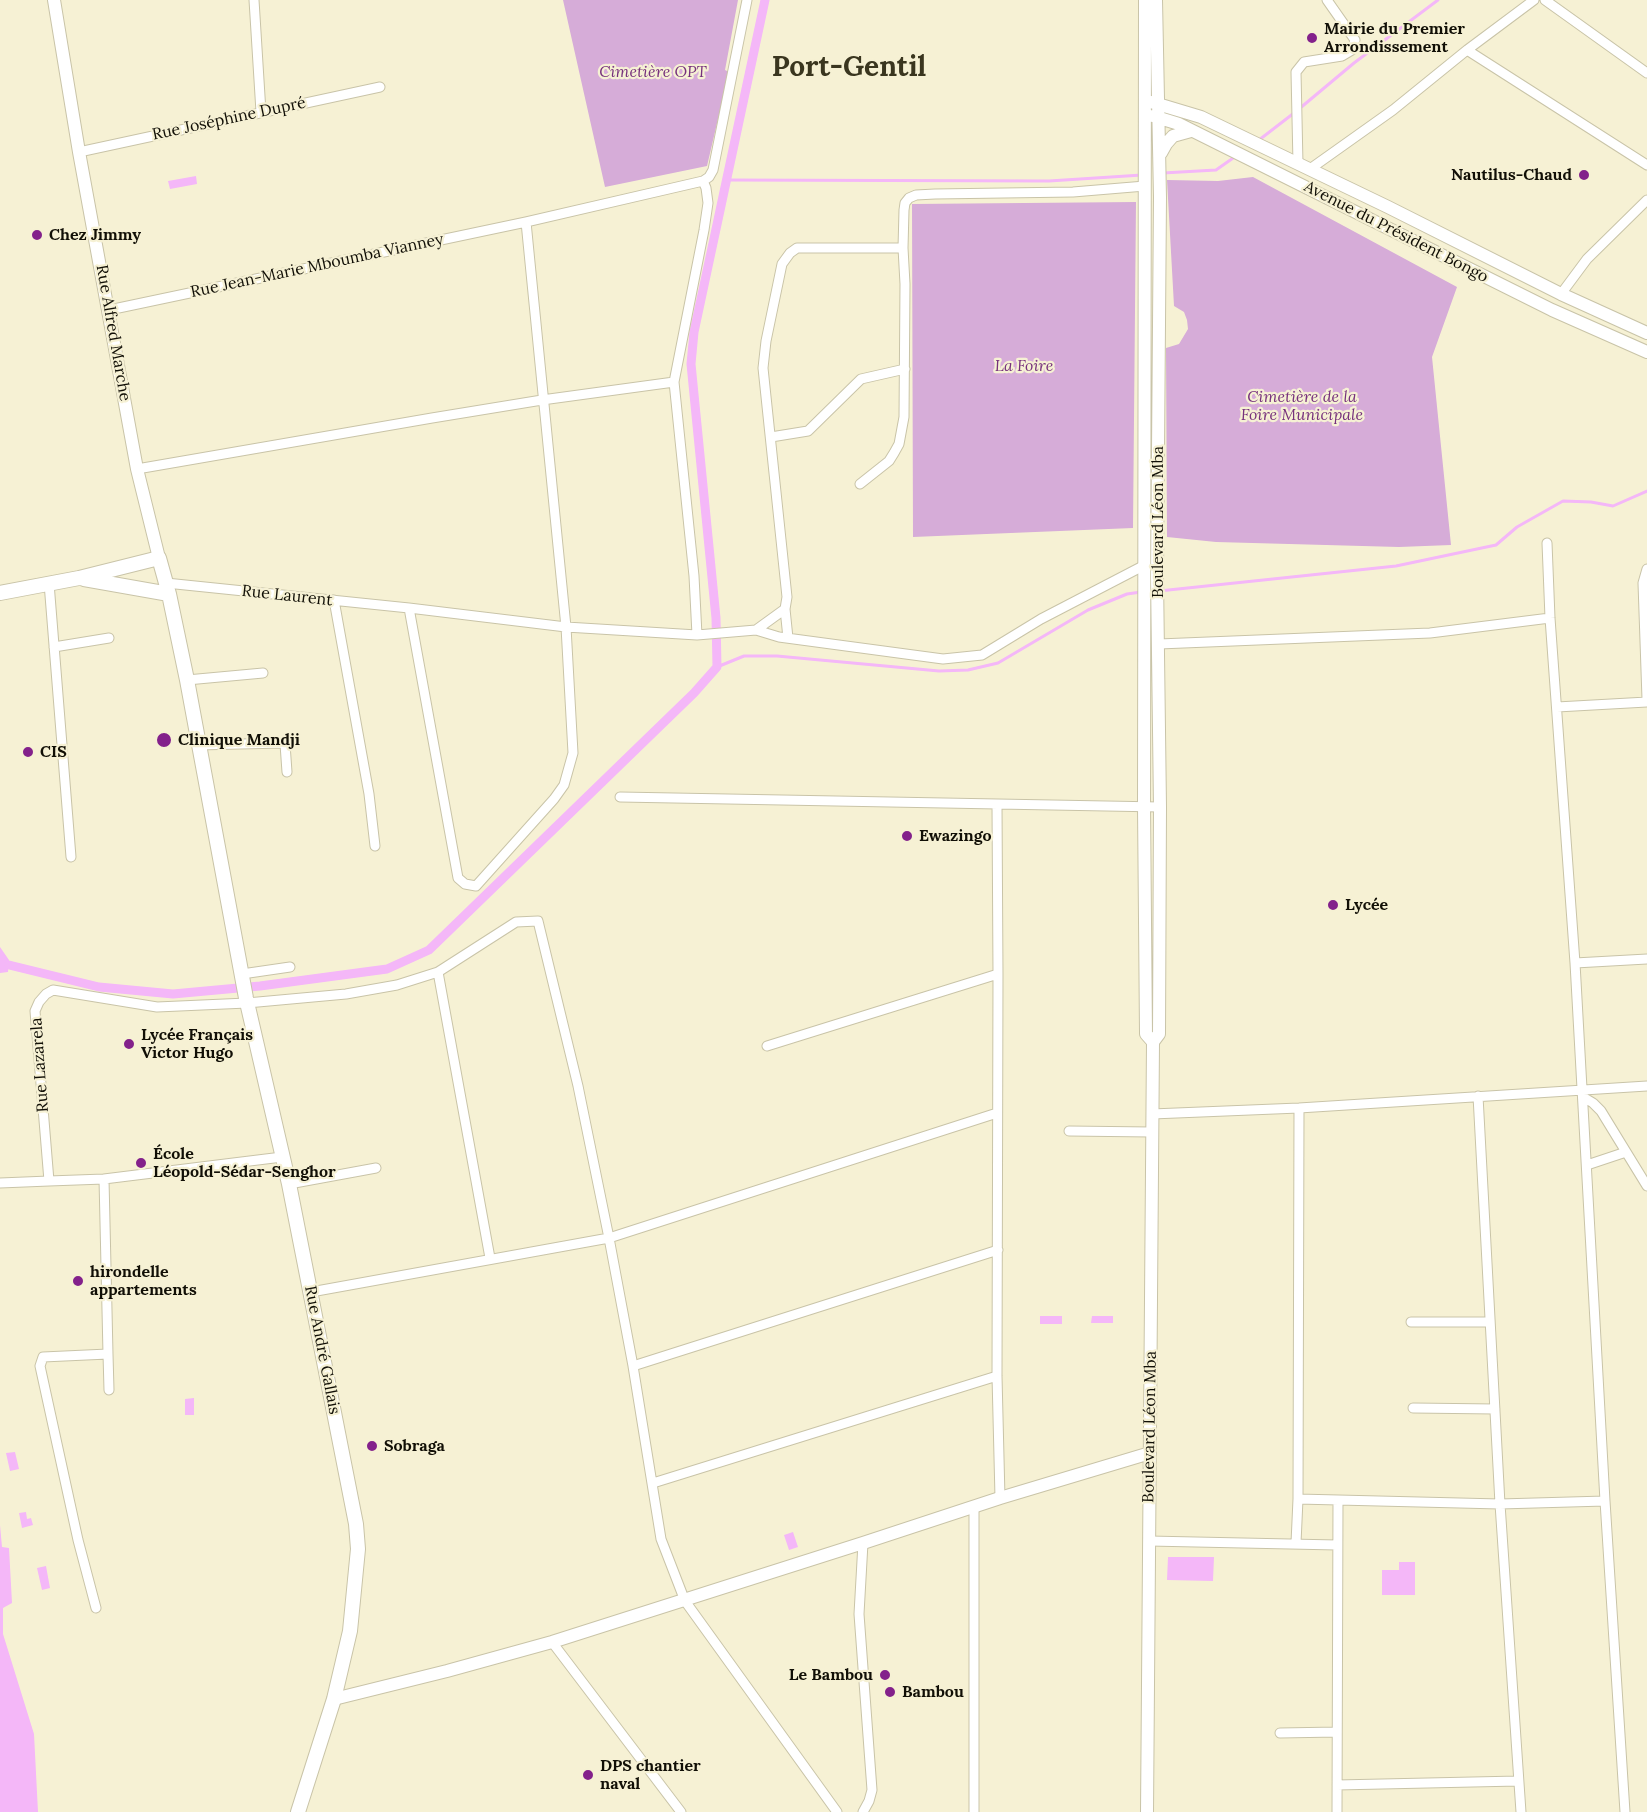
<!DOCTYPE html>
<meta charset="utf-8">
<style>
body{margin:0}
canvas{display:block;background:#f6f1d4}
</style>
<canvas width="1647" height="1812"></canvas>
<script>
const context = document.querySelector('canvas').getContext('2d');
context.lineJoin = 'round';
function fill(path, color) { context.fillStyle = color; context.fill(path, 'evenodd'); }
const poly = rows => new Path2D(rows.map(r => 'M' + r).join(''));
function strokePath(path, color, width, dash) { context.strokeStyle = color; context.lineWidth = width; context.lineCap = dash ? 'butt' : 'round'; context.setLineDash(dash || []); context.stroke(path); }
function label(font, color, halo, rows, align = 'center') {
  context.font = font + ' Lora,serif'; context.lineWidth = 4.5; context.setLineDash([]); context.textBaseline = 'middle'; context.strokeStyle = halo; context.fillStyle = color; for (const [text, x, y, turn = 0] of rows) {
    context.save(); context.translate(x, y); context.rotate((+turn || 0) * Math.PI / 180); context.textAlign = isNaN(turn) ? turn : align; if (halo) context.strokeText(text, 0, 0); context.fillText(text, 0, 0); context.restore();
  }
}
fill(poly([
 [563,0,738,0,725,70,729,72,707,166,605,187],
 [1253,177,1457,287,1432,357,1451,545,1399,547,1216,542,1167,537,1166,348,1179,344,1188,329,1187,320,1184,312,1174,306,1167,180,1218,181],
 [1136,202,1133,528,913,537,912,204]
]), '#d6acd8');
fill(poly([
 [196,176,197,184,170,189,168,181],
 [0,947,9,960,8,972,0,973],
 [1040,1316,1062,1316,1062,1324,1040,1324],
 [1092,1316,1113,1316,1113,1323,1091,1323],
 [194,1398,194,1415,185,1415,185,1399],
 [15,1452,19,1469,10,1471,6,1453],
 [26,1512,27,1519,31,1518,33,1525,22,1528,19,1513],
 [0,1525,2,1547,9,1548,12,1603,3,1608,3,1634,34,1734,38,1812,0,1812],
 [793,1532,798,1547,789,1550,784,1535],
 [1168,1557,1214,1557,1213,1581,1167,1580],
 [1399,1562,1415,1562,1415,1595,1382,1595,1382,1570,1399,1570],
 [46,1566,50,1588,42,1590,37,1568]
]), '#f4b7f8');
strokePath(poly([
 [1299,109,1354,63,1438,0],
 [1259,140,1294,113],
 [1163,173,1216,170,1236,156],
 [727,180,1049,181,1142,175],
 [1159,591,1396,566,1496,545,1517,527,1563,501,1591,502,1613,506,1647,491],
 [717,667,744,656,777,656,939,671,968,670,998,663,1088,610,1127,594,1141,592]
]), '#f4b7f8', 3);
strokePath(poly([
 [9,965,99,987,173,994,260,986,387,969,429,950,694,693,717,667,716,618,691,364,694,332,765,0]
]), '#f4b7f8', 9);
const street = poly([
 [254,0,261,112],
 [1545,0,1647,73],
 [1467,50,1647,165],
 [79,152,380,87],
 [1298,164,1296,72,1304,62,1342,56,1352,50,1355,40,1327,0],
 [1310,169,1393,110,1467,50,1534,0],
 [1561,294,1587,259,1647,200],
 [109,310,526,222,703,181,709,177,713,170,747,0],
 [771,437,808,431,861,379,905,369],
 [137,469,432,418,542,400,674,382],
 [860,484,889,461,894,453,899,444,904,417,905,284,903,248,904,210,905,203,909,198,916,195,935,194,1073,192,1145,186],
 [1547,543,1550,618,1575,963,1605,1501,1625,1812],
 [1647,569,1643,583,1647,699],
 [49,583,71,857],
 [166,583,409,608,566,627,697,635,756,630,785,609,787,597,763,368,766,341,782,264,790,253,797,248,903,248],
 [334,600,369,794,375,846],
 [409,608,458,878,465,884,476,886,554,799,564,785,573,753,566,627,526,222],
 [785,609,788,638],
 [756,630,779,637,943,659,982,655,1041,619,1143,566],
 [697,635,694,576,674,382,704,230,708,203,706,188,703,181],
 [1159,644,1430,633,1550,618],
 [54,647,109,638],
 [187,680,263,673],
 [1557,707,1647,702],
 [198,745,283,743,285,744,287,772],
 [620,797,1160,807],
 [997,805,998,974,997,1376,1000,1498],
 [1575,963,1647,959],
 [438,972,490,1258],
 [242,974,290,967],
 [767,1046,998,974],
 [1478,1096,1500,1504,1521,1812],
 [1583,1097,1593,1103,1601,1111,1647,1186],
 [1152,1114,1299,1108,1647,1086],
 [1069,1131,1151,1132],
 [1587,1165,1626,1152],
 [104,1179,49,1181,35,1011,39,1002,46,994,53,990,157,1007,247,1003,346,994,397,985,438,972,516,922,538,921,578,1086,609,1238,633,1366,661,1539,685,1601,837,1812],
 [0,1183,49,1181],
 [289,1184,376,1168],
 [311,1292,609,1238,997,1113],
 [1411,1322,1489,1322],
 [108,1354,109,1390],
 [633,1366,998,1250],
 [1413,1408,1495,1409],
 [653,1483,997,1376],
 [1298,1499,1500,1504,1605,1501],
 [974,1507,974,1812],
 [1149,1541,1337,1545],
 [1296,1543,1298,1499,1299,1108],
 [96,1608,78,1540,40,1366,43,1357,108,1354,104,1179,282,1157],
 [552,1642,681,1812],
 [1280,1733,1337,1732],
 [1337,1785,1518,1781],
 [863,1812,869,1801,872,1790,859,1614,863,1543],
 [1337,1812,1338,1500]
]);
const secondary = poly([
 [54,0,79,152,137,469,159,558],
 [1145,0,1144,807,1146,1034,1153,1042],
 [1151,102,1201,117,1388,207,1561,294,1647,333],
 [1153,116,1179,124,1552,310,1647,352],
 [1161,153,1166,144,1173,136,1191,131],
 [334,1699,447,1671,552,1642,863,1543,1000,1498,1150,1453],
 [1147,1812,1153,1042,1159,1034,1160,807,1157,577,1160,197,1156,0]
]);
const primary = poly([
 [84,579,169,594],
 [0,593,79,578,159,558,169,594,187,680,246,998,289,1184,356,1524,358,1549,350,1631,334,1699,298,1812]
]);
strokePath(street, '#c9c4a8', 11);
strokePath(secondary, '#c9c4a8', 14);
strokePath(primary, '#c9c4a8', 16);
strokePath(street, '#fff', 9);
strokePath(secondary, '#fff', 12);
strokePath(primary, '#fff', 14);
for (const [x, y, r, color] of [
 [1312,38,6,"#83218b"],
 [1584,175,6,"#83218b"],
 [37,235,6,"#83218b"],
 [164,740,8,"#83218b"],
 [28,752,6,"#83218b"],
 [907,836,6,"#83218b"],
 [1333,905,6,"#83218b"],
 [129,1044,6,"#83218b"],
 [141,1163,6,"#83218b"],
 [78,1281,6,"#83218b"],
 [372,1446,6,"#83218b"],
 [885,1675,6,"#83218b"],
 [890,1692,6,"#83218b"],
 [588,1775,6,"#83218b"]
]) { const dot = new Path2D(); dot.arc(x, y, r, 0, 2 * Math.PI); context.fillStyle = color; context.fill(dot); strokePath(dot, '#f6f1d4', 2); }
label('bold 16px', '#110f06', '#f6f1d4', [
 ["Mairie du Premier",1324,29],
 ["Arrondissement",1324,47],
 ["Nautilus-Chaud",1572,175,"right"],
 ["Chez Jimmy",49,235],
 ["Clinique Mandji",178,740],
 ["CIS",40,752],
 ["Ewazingo",919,836],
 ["Lycée",1345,905],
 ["Lycée Français",141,1035],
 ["Victor Hugo",141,1053],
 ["École",153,1154],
 ["Léopold-Sédar-Senghor",153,1172],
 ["hirondelle",90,1272],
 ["appartements",90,1290],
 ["Sobraga",384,1446],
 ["Le Bambou",873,1675,"right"],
 ["Bambou",902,1692],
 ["DPS chantier",600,1766],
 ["naval",600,1784]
], 'left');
label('italic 16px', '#76307c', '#f6f1d4', [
 ["Cimetière OPT",653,72],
 ["La Foire",1024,366],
 ["Cimetière de la",1302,397],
 ["Foire Municipale",1302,415]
]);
label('16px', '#110f06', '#f6f1d4', [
 ["Rue Joséphine Dupré",229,119,-12],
 ["Avenue du Président Bongo",1396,232,27],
 ["Rue Jean-Marie Mboumba Vianney",317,266,-12],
 ["Rue Alfred Marche",113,333,80],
 ["Boulevard Léon Mba",1158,522,-90],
 ["Rue Laurent",287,596,6],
 ["Rue Lazarela",40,1065,-94],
 ["Rue André Gallais",322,1350,79],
 ["Boulevard Léon Mba",1150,1427,-89]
]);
label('bold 28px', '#3a361f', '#f6f1d4', [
 ["Port-Gentil",849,68]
]);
</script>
